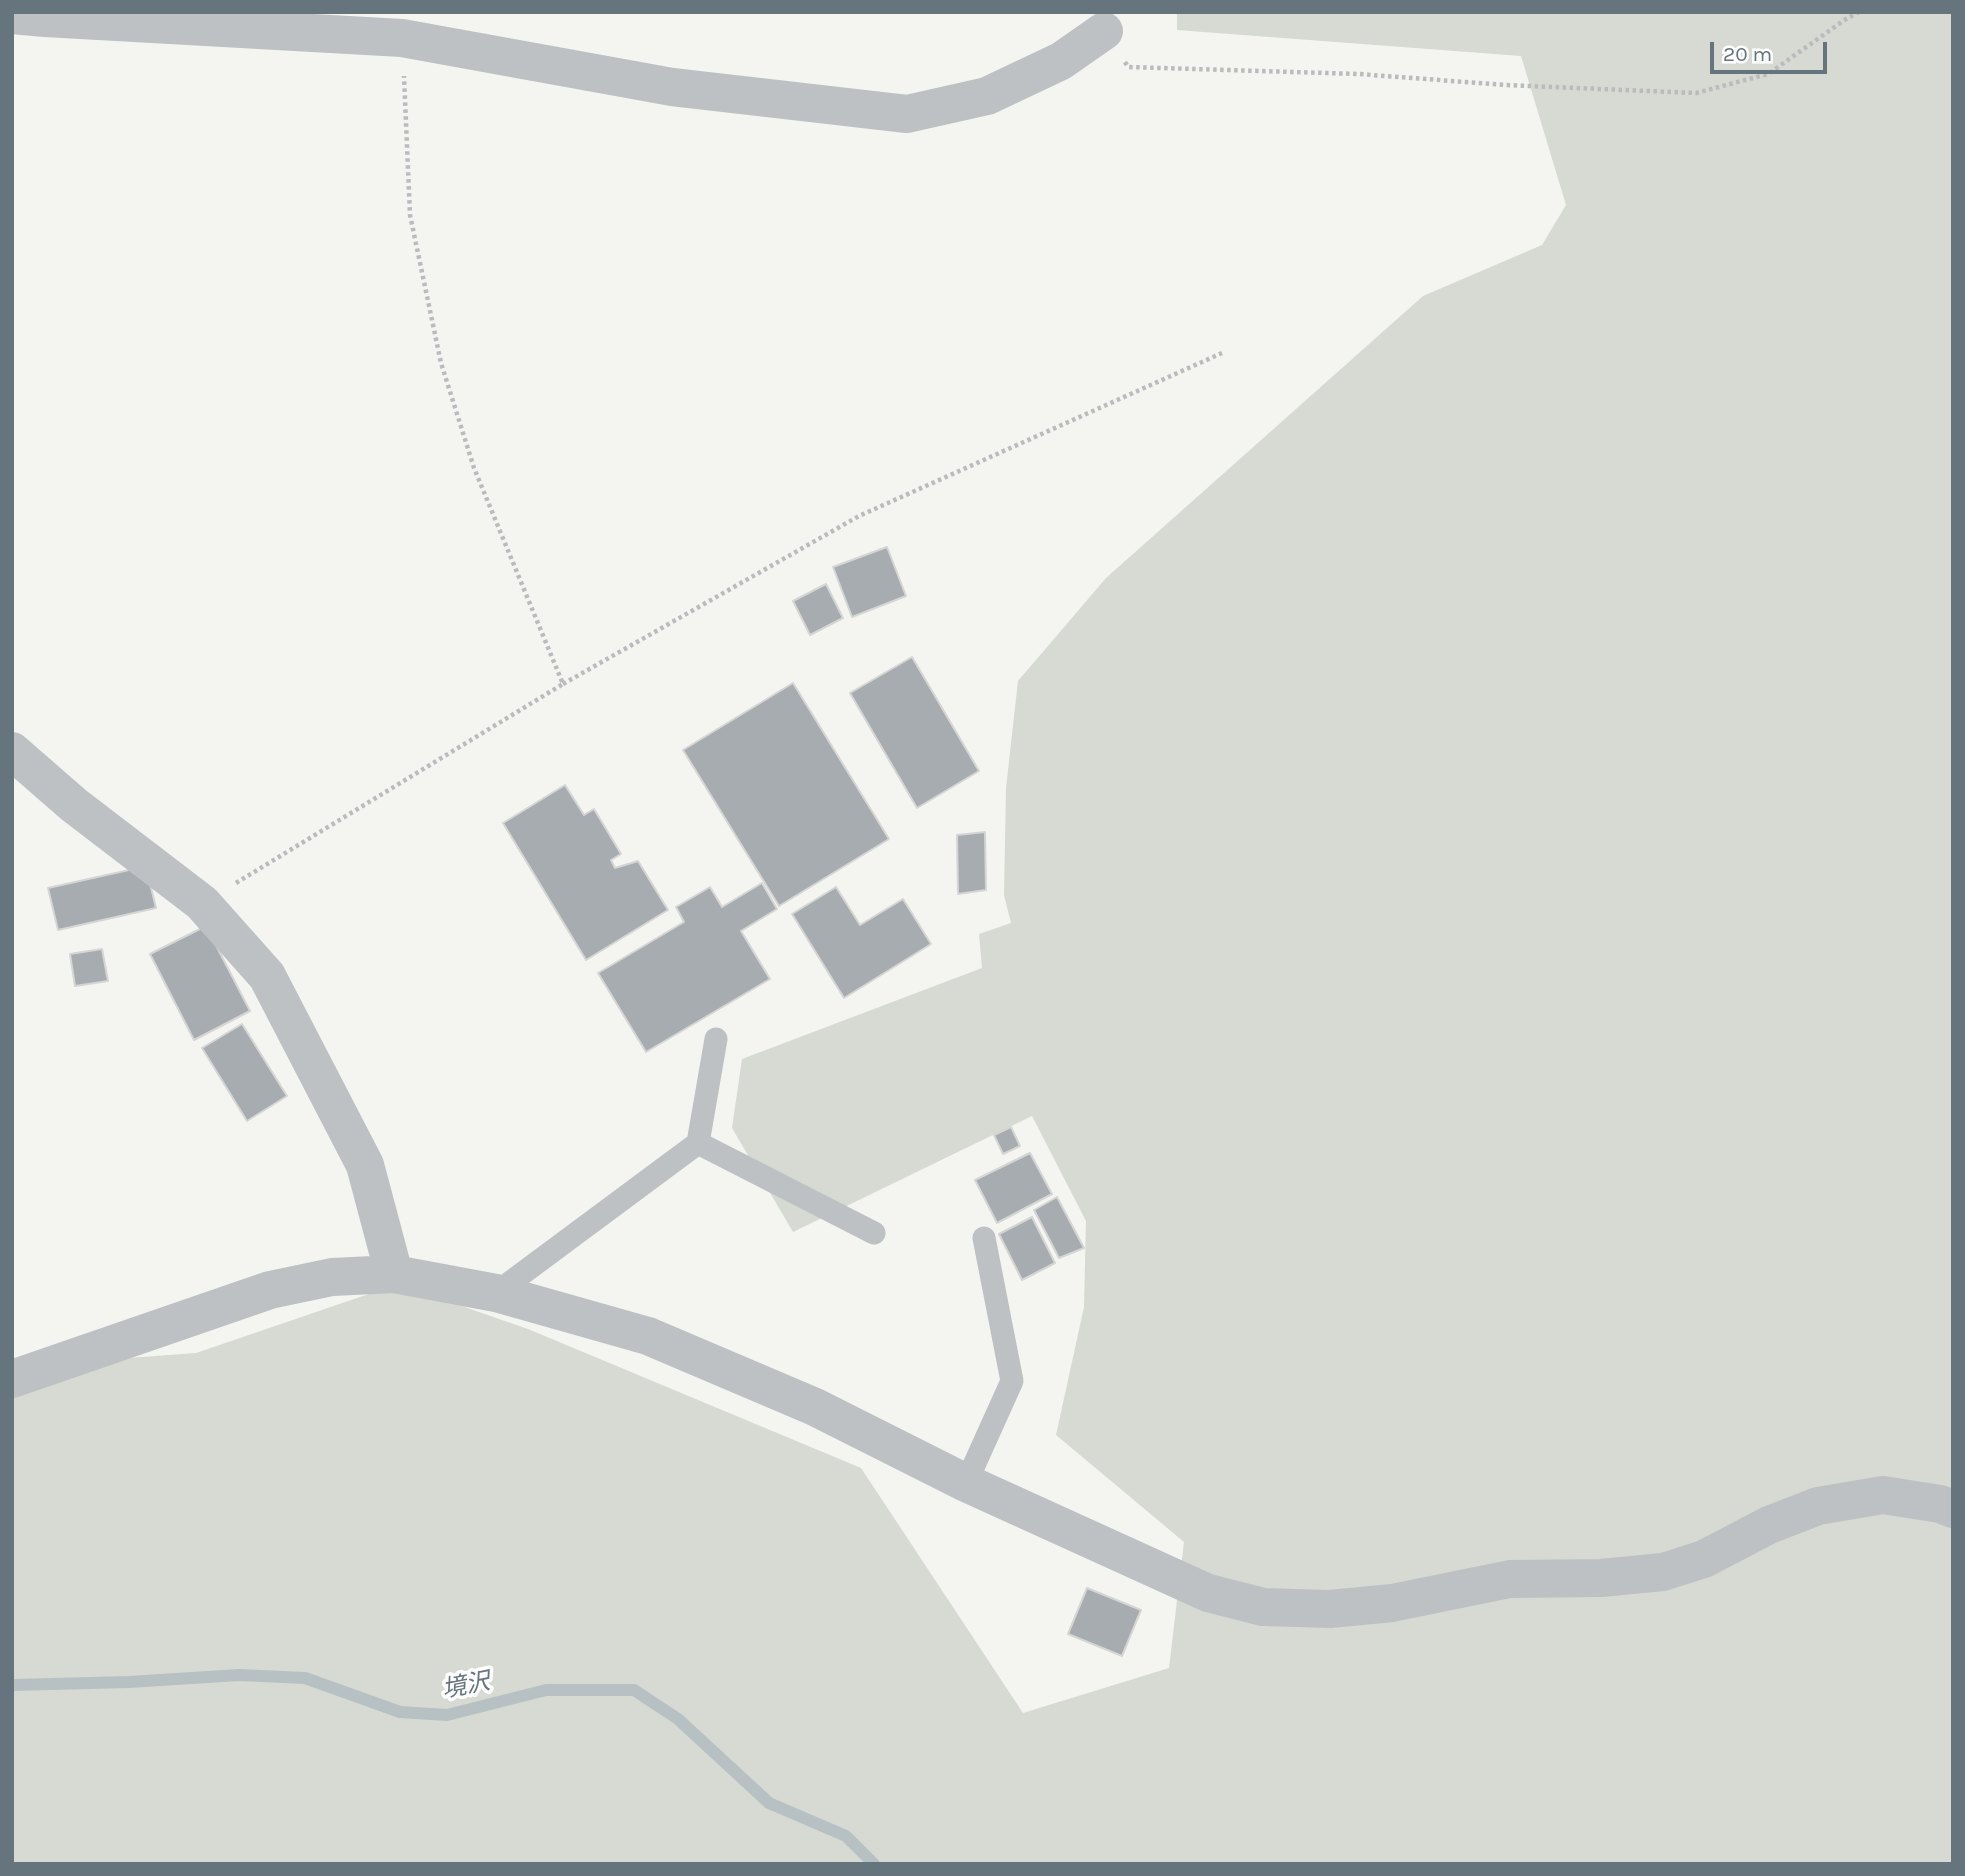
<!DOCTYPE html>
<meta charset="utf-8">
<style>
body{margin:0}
#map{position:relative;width:1965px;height:1876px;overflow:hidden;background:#f4f4f1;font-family:Karla,sans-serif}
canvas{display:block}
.frame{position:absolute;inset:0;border:14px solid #66747e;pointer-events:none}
.scale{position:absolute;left:1710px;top:42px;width:117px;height:32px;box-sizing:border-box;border:4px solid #66747e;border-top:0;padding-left:9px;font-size:21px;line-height:24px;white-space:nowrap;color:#66747e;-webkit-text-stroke:5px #fff;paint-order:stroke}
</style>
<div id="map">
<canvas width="1965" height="1876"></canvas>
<div class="frame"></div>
<div class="scale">20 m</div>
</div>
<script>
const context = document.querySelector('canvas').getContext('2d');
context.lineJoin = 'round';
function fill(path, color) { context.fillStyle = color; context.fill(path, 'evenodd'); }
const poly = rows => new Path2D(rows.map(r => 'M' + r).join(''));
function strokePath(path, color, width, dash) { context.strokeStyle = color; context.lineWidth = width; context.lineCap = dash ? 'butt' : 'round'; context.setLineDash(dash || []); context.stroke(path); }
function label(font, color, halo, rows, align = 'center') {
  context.font = font + ' Karla,"Noto Sans JP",sans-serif'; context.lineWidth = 7; context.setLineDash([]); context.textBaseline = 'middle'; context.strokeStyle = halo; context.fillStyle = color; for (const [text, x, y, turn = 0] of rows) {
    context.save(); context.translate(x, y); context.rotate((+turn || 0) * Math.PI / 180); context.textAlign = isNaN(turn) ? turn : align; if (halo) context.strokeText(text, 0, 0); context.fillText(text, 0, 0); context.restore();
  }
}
fill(poly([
 [1177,12,1953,12,1953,1864,12,1864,12,1389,88,1361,196,1353,398,1284,528,1329,861,1468,1023,1713,1169,1668,1184,1542,1056,1435,1084,1307,1086,1221,1032,1116,793,1232,732,1128,742,1059,982,968,979,934,1011,923,1004,895,1006,788,1018,681,1106,578,1423,296,1542,245,1566,205,1521,56,1177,30]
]), '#d6dad2');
strokePath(poly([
 [12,1685,129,1682,239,1675,305,1678,400,1712,447,1715,546,1690,634,1690,678,1719,769,1803,846,1836,874,1864]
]), '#b7c1c4', 12);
const building = poly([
 [887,547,906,596,852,617,833,567,887,547],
 [826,584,843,618,810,635,793,601,826,584],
 [912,657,979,771,917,808,850,693,912,657],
 [793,683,889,839,779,906,683,750,793,683],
 [565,785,584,815,594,809,621,854,611,860,615,868,638,861,668,910,586,960,503,823,565,785],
 [985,832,986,890,958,894,957,835,985,832],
 [138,868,148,875,156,908,58,930,48,888,138,868],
 [762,883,777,909,741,931,770,979,646,1052,598,973,684,922,676,907,710,887,722,907,762,883],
 [836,887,860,925,903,899,931,944,844,998,792,914,836,887],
 [206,926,250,1011,194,1040,150,954,206,926],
 [102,949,108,981,75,986,70,954,102,949],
 [242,1024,287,1096,247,1121,202,1048,242,1024],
 [1011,1127,1020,1146,1003,1154,994,1135,1011,1127],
 [1030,1153,1052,1194,997,1223,975,1180,1030,1153],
 [1057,1197,1084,1248,1059,1258,1034,1210,1057,1197],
 [1032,1217,1055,1263,1022,1280,999,1234,1032,1217],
 [1087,1588,1141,1610,1122,1656,1068,1634,1087,1588]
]);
fill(building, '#a6acb0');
strokePath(building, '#d5d5d4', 2);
strokePath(poly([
 [1125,62,1128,67,1359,74,1505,85,1696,93,1768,74,1846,19,1859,12],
 [563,684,859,516,1222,353],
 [236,883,563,684,474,468,441,363,410,215,404,76]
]), '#b9bbbd', 4.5, [3.5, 3.5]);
strokePath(poly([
 [698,1143,716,1039],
 [496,1293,698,1143,874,1233],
 [966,1483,1012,1381,984,1238]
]), '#bdc1c4', 23);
strokePath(poly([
 [12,15,45,18,402,38,672,87,907,114,987,96,1061,61,1104,31],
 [12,751,74,805,202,903,267,976,365,1165,394,1274],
 [12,1379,270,1290,332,1277,394,1274,496,1293,648,1336,815,1407,966,1483,1208,1593,1263,1607,1330,1609,1392,1603,1510,1579,1601,1578,1663,1572,1704,1559,1769,1525,1818,1506,1883,1495,1940,1504,1953,1509]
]), '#bdc1c4', 38);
label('italic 24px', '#63767b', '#fff', [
 ["境沢",466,1686,-11]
]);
</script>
